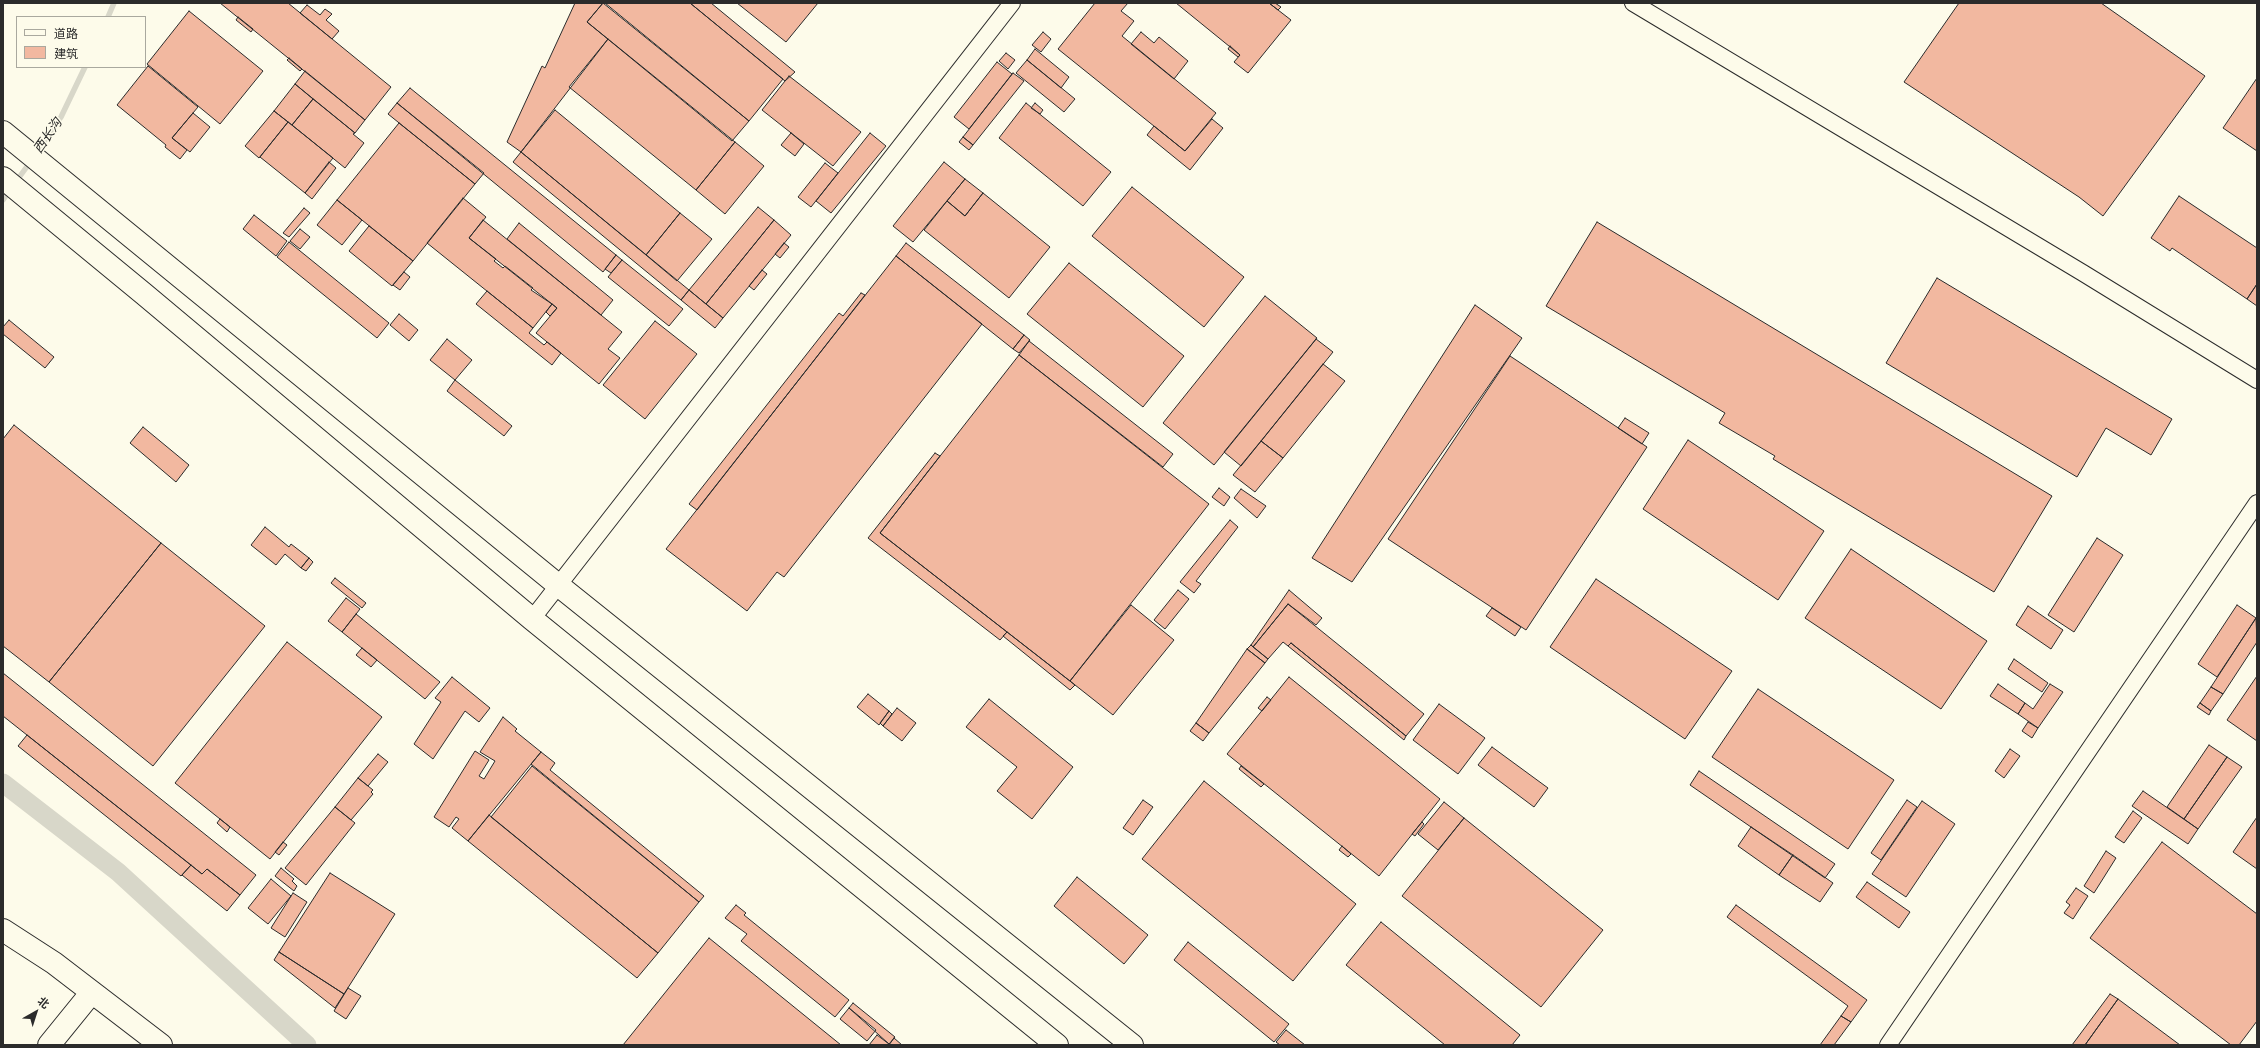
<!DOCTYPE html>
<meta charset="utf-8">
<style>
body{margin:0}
#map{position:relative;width:2260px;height:1048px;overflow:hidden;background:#fdfbea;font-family:Cabin,"Noto Sans SC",sans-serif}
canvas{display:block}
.frame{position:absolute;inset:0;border:4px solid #2b2b2b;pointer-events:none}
.legend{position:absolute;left:16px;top:16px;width:130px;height:52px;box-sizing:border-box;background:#fdfbea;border:1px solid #a9a89e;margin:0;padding:5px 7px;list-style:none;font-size:12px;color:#2b2b2b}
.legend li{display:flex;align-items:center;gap:8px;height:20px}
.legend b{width:20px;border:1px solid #a9a89e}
.north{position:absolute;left:16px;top:992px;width:40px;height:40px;-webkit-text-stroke:3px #fdfbea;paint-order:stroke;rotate:39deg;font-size:11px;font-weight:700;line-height:16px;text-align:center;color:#2b2b2b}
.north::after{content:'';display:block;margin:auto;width:14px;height:18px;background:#2b2b2b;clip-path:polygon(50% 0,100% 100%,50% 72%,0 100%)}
</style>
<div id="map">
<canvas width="2260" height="1048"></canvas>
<div class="frame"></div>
<ul class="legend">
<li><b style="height:5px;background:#fdfbea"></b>道路</li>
<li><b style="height:11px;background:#f2b8a0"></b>建筑</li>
</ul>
<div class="north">北</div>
</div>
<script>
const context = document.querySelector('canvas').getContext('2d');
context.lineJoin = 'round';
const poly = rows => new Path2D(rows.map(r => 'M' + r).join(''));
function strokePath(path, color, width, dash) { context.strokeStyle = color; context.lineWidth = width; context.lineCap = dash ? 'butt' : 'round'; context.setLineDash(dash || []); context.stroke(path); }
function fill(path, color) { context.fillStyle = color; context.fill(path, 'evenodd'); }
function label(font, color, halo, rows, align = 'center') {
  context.font = font + ' Cabin,"Noto Sans SC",sans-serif'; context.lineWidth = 3; context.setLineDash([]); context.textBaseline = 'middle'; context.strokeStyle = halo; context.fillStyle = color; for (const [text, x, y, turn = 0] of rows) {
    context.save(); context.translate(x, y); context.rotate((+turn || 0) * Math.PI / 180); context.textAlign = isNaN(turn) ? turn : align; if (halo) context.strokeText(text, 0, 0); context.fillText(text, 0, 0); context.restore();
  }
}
strokePath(poly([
 [108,17,114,3],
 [36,153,61,117,85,67],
 [15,183,31,161],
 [3,200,10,190]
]), '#d8d7c9', 5.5);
strokePath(poly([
 [3,783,118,872,307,1045]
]), '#d8d7c9', 19);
const building = poly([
 [220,3,288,3,391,87,365,120,220,3],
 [575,3,603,3,587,22,608,39,521,152,507,142,542,66,545,68,575,3],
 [603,3,749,121,732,141,587,22,603,3],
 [605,3,690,3,783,79,749,121,605,3],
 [690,3,711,3,795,72,785,81,690,3],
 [737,3,818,3,786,42,737,3],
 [1095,3,1128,3,1121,11,1134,21,1122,36,1216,113,1185,151,1058,49,1095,3],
 [1176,3,1269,3,1291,20,1248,73,1234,62,1240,55,1176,3],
 [1269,3,1275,3,1281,7,1278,10,1269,3],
 [1959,3,2101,3,2205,76,2103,216,2079,197,1904,82,1959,3],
 [307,5,320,15,325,9,332,14,326,20,339,31,332,39,300,13,307,5],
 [189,11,263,71,220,124,147,64,189,11],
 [238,17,253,29,251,32,236,20,238,17],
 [1043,32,1051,39,1041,52,1032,45,1043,32],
 [1141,32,1154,43,1159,37,1188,61,1174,79,1131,44,1141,32],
 [608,39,735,142,696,190,569,87,608,39],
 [1230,46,1240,55,1238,57,1228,49,1230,46],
 [1035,49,1069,77,1061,88,1027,60,1035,49],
 [1006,53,1015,60,1008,69,999,61,1006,53],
 [289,58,302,69,300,71,287,60,289,58],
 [1027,60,1075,99,1064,112,1016,73,1027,60],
 [997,62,1012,74,969,129,954,117,997,62],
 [148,66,198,107,172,138,187,150,180,159,165,147,166,145,117,105,148,66],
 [305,71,365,120,355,133,295,84,305,71],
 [1013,73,1024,81,973,145,963,137,1013,73],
 [789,76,861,132,833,166,762,110,789,76],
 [2257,78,2257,151,2223,128,2257,78],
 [295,84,313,99,292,125,274,111,295,84],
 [410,88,616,255,603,272,397,103,410,88],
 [313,99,355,133,353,134,364,143,345,168,292,125,313,99],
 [397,103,484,173,475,184,388,114,397,103],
 [1026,103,1111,172,1083,206,999,138,1026,103],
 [1035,103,1043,110,1040,114,1031,108,1035,103],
 [555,110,680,213,646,255,521,152,555,110],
 [274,111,288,122,259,158,245,146,274,111],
 [193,113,210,127,190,152,172,138,193,113],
 [1212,119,1223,128,1190,170,1147,135,1154,126,1185,151,1212,119],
 [288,122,333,158,305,193,260,157,288,122],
 [399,123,475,184,413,261,337,200,399,123],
 [791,133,804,144,795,156,781,145,791,133],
 [870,133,886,146,831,213,816,201,870,133],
 [963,137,973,145,969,150,959,142,963,137],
 [735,142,764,166,725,214,696,190,735,142],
 [521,152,689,290,681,300,513,162,521,152],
 [329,162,336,168,312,199,305,193,329,162],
 [944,162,965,179,913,242,893,226,944,162],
 [825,163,838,173,811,207,798,197,825,163],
 [965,179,983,193,965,216,947,201,965,179],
 [1132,187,1244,277,1204,327,1092,236,1132,187],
 [983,193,1050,247,1009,298,924,230,947,201,965,216,983,193],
 [2179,196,2257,248,2257,284,2247,299,2172,248,2170,251,2151,238,2179,196],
 [463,198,486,217,469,238,496,259,494,261,503,268,505,266,533,288,531,290,552,304,533,328,427,243,463,198],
 [337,200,362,220,342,245,317,225,337,200],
 [758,207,774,220,706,304,689,290,758,207],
 [304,208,310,213,289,237,283,233,304,208],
 [680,213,712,239,677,281,646,255,680,213],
 [254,215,287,241,276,256,243,229,254,215],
 [483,220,622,332,608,349,620,358,599,384,536,333,557,308,469,238,483,220],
 [774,220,791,235,723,318,706,304,774,220],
 [1597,222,2052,496,1994,592,1773,459,1775,456,1719,423,1725,413,1546,306,1597,222],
 [519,223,613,300,601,315,507,239,519,223],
 [369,226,413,261,392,286,349,251,369,226],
 [300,229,310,237,300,249,290,241,300,229],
 [289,242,389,323,377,338,277,257,289,242],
 [784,243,789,247,780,258,775,254,784,243],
 [906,243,1024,335,1013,349,896,256,906,243],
 [616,255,622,260,611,273,605,269,616,255],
 [896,256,982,324,784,577,777,572,747,611,666,549,896,256],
 [622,260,683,309,669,326,608,277,622,260],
 [1069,263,1184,356,1143,407,1027,314,1069,263],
 [762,270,767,274,754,290,749,286,762,270],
 [404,272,410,277,400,290,393,285,404,272],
 [1937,278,2172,419,2151,455,2106,428,2077,477,1886,363,1937,278],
 [2257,284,2257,306,2247,299,2257,284],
 [689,290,723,318,715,328,681,300,689,290],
 [487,291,533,328,529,333,544,345,547,342,561,353,552,365,476,304,487,291],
 [861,293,865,295,697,510,689,504,839,313,843,316,861,293],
 [1265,296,1317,338,1214,465,1163,423,1265,296],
 [552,304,557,308,550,316,546,312,552,304],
 [1475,305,1522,338,1352,582,1312,558,1475,305],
 [399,314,418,330,409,341,390,325,399,314],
 [9,320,54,357,45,368,3,334,3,327,9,320],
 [655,321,697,354,645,419,603,385,655,321],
 [1024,335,1030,340,1019,353,1013,349,1024,335],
 [447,339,472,360,455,380,430,360,447,339],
 [1316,339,1333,352,1241,466,1224,452,1316,339],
 [1029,341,1173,454,1163,467,1019,355,1029,341],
 [1019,355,1209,504,1070,681,880,533,1019,355],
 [1510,356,1647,447,1526,630,1388,539,1510,356],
 [1323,364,1345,381,1283,458,1261,441,1323,364],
 [455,380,512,426,504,436,447,391,455,380],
 [1625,418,1649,433,1642,444,1618,428,1625,418],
 [14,425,161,543,49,682,3,646,3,439,14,425],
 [143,427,189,465,176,482,130,443,143,427],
 [1688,440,1824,531,1778,600,1643,509,1688,440],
 [1261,441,1283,458,1255,492,1233,475,1261,441],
 [935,453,940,456,880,533,1007,632,1000,640,868,538,935,453],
 [1219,488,1230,497,1224,506,1212,497,1219,488],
 [1241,489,1266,506,1257,518,1234,498,1241,489],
 [1230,520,1238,527,1196,581,1201,584,1194,593,1180,582,1230,520],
 [265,527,289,547,291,544,309,558,301,568,285,554,276,565,251,545,265,527],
 [2097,538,2123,555,2074,632,2048,615,2097,538],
 [161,543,265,626,153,766,49,682,161,543],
 [1851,549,1987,641,1941,709,1805,618,1851,549],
 [309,558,313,562,306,571,301,568,309,558],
 [335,578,366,603,362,608,331,583,335,578],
 [1596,579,1732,671,1685,739,1550,647,1596,579],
 [1178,590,1189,599,1165,629,1154,620,1178,590],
 [1289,590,1322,618,1316,625,1288,604,1253,647,1251,645,1289,590],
 [346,598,360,609,342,632,328,621,346,598],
 [1288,604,1424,714,1406,736,1291,643,1288,646,1283,642,1268,659,1253,647,1288,604],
 [1131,605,1174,640,1113,715,1070,681,1131,605],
 [2237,605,2256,618,2217,677,2198,664,2237,605],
 [2028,606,2063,630,2051,649,2016,625,2028,606],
 [1492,608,1521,627,1515,636,1486,616,1492,608],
 [356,614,440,682,425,699,342,632,356,614],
 [2256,618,2257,642,2223,694,2211,687,2256,618],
 [1007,632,1075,685,1070,690,1003,636,1007,632],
 [287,642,382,717,270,859,175,783,287,642],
 [1291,643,1406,736,1404,740,1288,646,1291,643],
 [1251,645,1268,659,1265,663,1247,649,1251,645],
 [362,648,377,660,371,667,356,655,362,648],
 [1247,649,1265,663,1209,733,1196,723,1247,649],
 [2014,659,2048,683,2042,692,2008,669,2014,659],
 [3,673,256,875,240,895,207,869,202,874,3,716,3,673],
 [2257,676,2257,741,2227,720,2257,676],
 [452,677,490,708,479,722,465,711,433,759,414,744,441,702,435,698,452,677],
 [1289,677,1440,799,1379,876,1227,754,1289,677],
 [1998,684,2025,703,2018,714,1990,696,1998,684],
 [2050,684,2063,692,2038,728,2018,714,2025,703,2033,709,2050,684],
 [2211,687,2223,694,2211,711,2200,703,2211,687],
 [1758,689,1894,780,1848,849,1712,757,1758,689],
 [868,694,889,711,879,725,857,707,868,694],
 [1267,697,1271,700,1262,711,1258,708,1267,697],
 [989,699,1073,767,1032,819,997,791,1017,767,966,727,989,699],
 [2200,703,2211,711,2209,715,2197,707,2200,703],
 [1439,704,1485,738,1458,774,1413,740,1439,704],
 [897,708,916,723,902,741,883,726,897,708],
 [889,711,892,714,883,726,880,723,889,711],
 [503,717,517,729,515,731,541,752,468,841,452,828,459,819,456,817,449,827,434,817,475,751,489,760,479,776,484,779,495,761,480,752,503,717],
 [2028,722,2038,728,2032,738,2022,731,2028,722],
 [1196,723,1209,733,1203,741,1190,731,1196,723],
 [27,735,191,865,181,876,18,746,27,735],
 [2209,745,2227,757,2184,819,2167,807,2209,745],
 [1492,747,1548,788,1534,807,1478,765,1492,747],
 [2010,749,2020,756,2004,778,1995,771,2010,749],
 [541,752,555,763,550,770,704,896,699,902,531,764,541,752],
 [378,754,388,762,368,786,358,778,378,754],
 [2227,757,2242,767,2198,829,2184,819,2227,757],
 [532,766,699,902,658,953,491,817,532,766],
 [1241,766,1264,784,1261,787,1239,769,1241,766],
 [1699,771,1835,864,1825,878,1690,785,1699,771],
 [358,778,373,790,371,792,373,794,351,820,335,807,358,778],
 [1204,781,1356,904,1293,981,1142,859,1204,781],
 [2143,791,2198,829,2188,844,2132,806,2143,791],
 [1143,800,1153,807,1133,835,1123,828,1143,800],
 [1907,800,1917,807,1881,860,1871,853,1907,800],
 [1922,801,1955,824,1906,897,1872,874,1922,801],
 [1444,802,1464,818,1438,850,1418,834,1444,802],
 [335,807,355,823,306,885,285,868,335,807],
 [2133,811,2142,818,2124,843,2115,837,2133,811],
 [489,815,658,953,637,978,468,841,489,815],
 [2257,817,2257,869,2233,852,2257,817],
 [1464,818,1603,930,1541,1007,1402,896,1464,818],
 [220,819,230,827,227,832,217,823,220,819],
 [1422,822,1424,824,1415,836,1412,834,1422,822],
 [1751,827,1793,855,1779,875,1738,846,1751,827],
 [283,842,287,845,279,855,275,852,283,842],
 [2162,842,2257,914,2257,1021,2239,1045,2231,1045,2090,938,2162,842],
 [1342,846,1351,854,1348,857,1339,850,1342,846],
 [2106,851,2116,858,2094,893,2084,886,2106,851],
 [1793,855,1833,883,1820,902,1779,875,1793,855],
 [191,865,202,874,207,869,240,895,227,911,182,875,191,865],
 [281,868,294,879,292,881,297,886,294,891,275,876,281,868],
 [330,873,395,914,344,994,279,952,330,873],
 [1077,877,1148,935,1124,964,1054,906,1077,877],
 [271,879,291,896,268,924,248,908,271,879],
 [1867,882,1910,912,1899,928,1856,897,1867,882],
 [2076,888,2088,896,2073,919,2064,913,2070,905,2066,902,2076,888],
 [293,893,307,902,285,937,271,928,293,893],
 [736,905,746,913,744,915,849,1000,835,1017,741,941,747,934,725,918,736,905],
 [1736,905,1867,1000,1851,1022,1841,1016,1848,1006,1727,917,1736,905],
 [1381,922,1520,1035,1512,1045,1445,1045,1346,965,1381,922],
 [709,938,841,1045,623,1045,709,938],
 [1188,942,1289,1024,1274,1042,1174,960,1188,942],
 [279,952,344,994,335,1008,274,960,279,952],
 [348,988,361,996,346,1019,334,1011,348,988],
 [2110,994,2118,999,2085,1045,2072,1045,2110,994],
 [2118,999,2180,1045,2085,1045,2118,999],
 [853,1003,895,1037,889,1044,849,1008,853,1003],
 [849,1008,876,1030,867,1041,840,1019,849,1008],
 [1841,1016,1851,1022,1834,1045,1820,1045,1841,1016],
 [1286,1030,1305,1045,1280,1045,1276,1042,1286,1030],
 [877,1035,889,1044,889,1045,869,1045,877,1035],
 [894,1038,902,1045,889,1045,894,1038]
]);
fill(building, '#f2b8a0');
strokePath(building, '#2b2b2b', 1);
const street = poly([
 [1633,3,2083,273,2257,380],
 [532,619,1012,3],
 [1888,1045,2257,503]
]);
const secondary = poly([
 [3,132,558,585,1132,1045],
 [3,178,144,294,532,619,1057,1045],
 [3,930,54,963,161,1045],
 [49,1045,92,992]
]);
strokePath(street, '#2b2b2b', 18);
strokePath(secondary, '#2b2b2b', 24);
strokePath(street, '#fdfbea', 16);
strokePath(secondary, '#fdfbea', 22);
label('italic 13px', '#2b2b2b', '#fdfbea', [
 ["西长沟",48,136,-55]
]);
</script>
